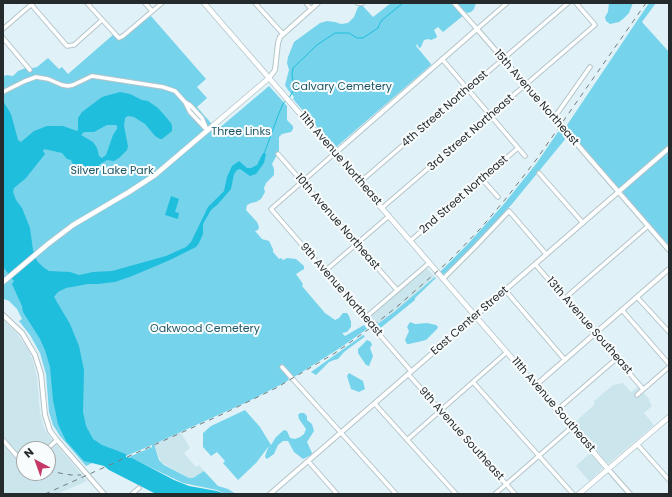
<!DOCTYPE html>
<style>
body{margin:0}
#map{position:relative;width:672px;height:497px;overflow:hidden;background:#e0f2f7;font-family:Poppins,sans-serif}
canvas{display:block}
.frame{position:absolute;inset:0;border:4px solid #252b2d;pointer-events:none}
.north{position:absolute;left:16px;top:441px;width:40px;height:40px;box-sizing:border-box;background:#f9fcfd;border:1px solid #a4a8aa;border-radius:50%;rotate:319deg;font-size:11px;font-weight:700;line-height:16px;text-align:center;color:#252b2d}
.north::after{content:'';display:block;margin:auto;width:14px;height:18px;background:#c63966;clip-path:polygon(50% 0,100% 100%,50% 72%,0 100%)}
</style>
<div id="map">
<canvas width="672" height="497"></canvas>
<div class="frame"></div>
<div class="north">N</div>
</div>
<script>
const context = document.querySelector('canvas').getContext('2d');
context.lineJoin = 'round';
function fill(path, color) { context.fillStyle = color; context.fill(path, 'evenodd'); }
const poly = rows => new Path2D(rows.map(r => 'M' + r).join(''));
function strokePath(path, color, width, dash) { context.strokeStyle = color; context.lineWidth = width; context.lineCap = dash ? 'butt' : 'round'; context.setLineDash(dash || []); context.stroke(path); }
function label(font, color, halo, rows, align = 'center') {
  context.font = font + ' Poppins,sans-serif'; context.lineWidth = 4; context.setLineDash([]); context.textBaseline = 'middle'; context.strokeStyle = halo; context.fillStyle = color; for (const [text, x, y, turn = 0] of rows) {
    context.save(); context.translate(x, y); context.rotate((+turn || 0) * Math.PI / 180); context.textAlign = isNaN(turn) ? turn : align; if (halo) context.strokeText(text, 0, 0); context.fillText(text, 0, 0); context.restore();
  }
}
fill(poly([
 [426,267,435,277,394,312,377,325,369,316],
 [3,320,16,332,28,349,32,358,37,377,40,413,44,428,49,436,87,481,57,494,3,494],
 [24,449,48,449,48,473,24,473],
 [623,383,631,392,638,387,650,400,649,401,652,406,644,413,654,425,608,464,573,424,595,404,594,401,613,385],
 [180,431,190,448,184,453,196,467,199,465,204,471,193,478,189,478,161,462,154,444],
 [590,453,603,468,589,481,576,466]
]), '#cbe5ec');
fill(poly([
 [391,3,476,3,474,9,471,12,467,13,462,9,464,15,443,32,438,27,434,30,437,36,436,38,431,40,428,39,424,40,421,47,419,48,417,44,416,46,431,64,431,65,335,148,293,99,294,97,288,90,285,85,289,70,287,63,288,57,294,42,320,23,327,21,335,22,341,24,348,23,354,17,358,7,362,5,373,17],
 [609,3,633,3,629,13,623,19,619,22,610,24,606,21,605,17,608,12],
 [649,3,656,3,642,22,669,52,669,246,565,128],
 [151,16,206,79,197,87,207,98,197,107,217,130,269,86,287,106,287,120,293,126,293,129,291,132,282,134,279,137,279,151,272,164,274,169,274,175,266,183,264,188,265,192,261,199,256,202,251,203,247,205,246,210,257,222,259,227,258,230,255,231,262,239,269,241,273,249,273,252,279,259,281,258,283,260,287,258,296,259,304,266,304,269,296,274,303,284,302,286,325,313,335,320,339,318,343,313,347,313,349,316,351,322,351,327,347,332,342,333,345,336,364,325,367,329,340,348,294,377,289,372,286,374,289,380,280,385,247,402,154,444,159,460,164,465,189,478,193,478,204,471,218,486,228,489,236,494,225,494,217,490,183,483,129,457,152,447,152,445,126,456,126,454,117,451,86,466,60,436,53,425,49,412,46,374,40,353,30,335,19,321,22,319,17,309,9,301,4,299,3,301,3,77,6,75,13,76,18,71,28,67,29,69,37,67,48,58,59,69,62,67,68,74,114,34,121,37],
 [560,129,567,137,512,204,468,252,443,275,440,272,467,245,503,205,536,164],
 [435,277,436,278,415,298,415,300,378,330,375,326,394,312],
 [410,322,415,324,427,323,436,325,438,327,437,329,426,340,409,344,407,344,405,340,409,331,407,327],
 [363,335,365,336,363,338,344,352,338,359,334,360,329,362,316,375,311,372],
 [367,340,371,342,372,345,370,348,373,356,369,366,366,365,358,353,358,349],
 [349,373,363,381,365,389,359,392,351,389,347,376],
 [245,410,260,427,271,445,276,437,284,430,287,431,290,438,295,439,300,437,304,434,306,429,299,419,298,415,300,413,304,413,307,416,307,420,312,424,314,431,307,442,312,453,311,455,303,459,294,452,288,441,283,441,278,445,274,454,267,459,265,457,266,453,269,446,256,463,238,480,223,463,225,461,217,452,211,456,203,447,203,433,211,426]
]), '#75d3eb');
fill(poly([
 [120,92,130,94,142,100,148,101,158,108,171,123,172,126,172,131,162,139,160,139,155,136,145,124,134,117,128,116,125,118,124,126,128,146,127,150,119,158,114,161,107,160,100,164,95,172,86,176,75,169,71,160,67,159,62,153,44,149,43,151,45,154,26,178,14,188,13,192,16,200,22,208,30,228,33,250,37,261,43,267,49,271,70,272,79,275,93,272,112,271,166,256,186,247,191,242,208,207,224,191,227,177,232,166,239,161,247,168,251,168,257,165,263,153,266,154,264,163,256,174,250,176,240,169,237,170,234,174,231,189,218,204,211,210,203,224,203,234,199,243,196,247,170,260,132,276,115,282,98,284,88,284,66,288,58,292,54,297,70,324,79,346,84,370,83,412,86,426,93,439,102,445,126,454,126,457,132,458,174,480,189,486,217,491,225,494,156,494,109,470,104,466,84,461,66,441,58,424,53,400,50,367,45,350,40,339,23,312,22,306,12,284,14,281,3,267,3,101,11,114,18,140,21,142,34,131,47,126,63,126,77,131,78,129,78,118,82,112,102,97],
 [107,125,116,125,117,126,117,129,113,135,106,155,102,158,99,156,97,148,93,142,81,135,84,132,94,132],
 [171,196,179,199,175,212,179,213,178,219,165,215]
]), '#20bedd');
strokePath(poly([
 [289,98,292,93,294,88,292,74,293,68,317,45,335,33,349,33,357,38,363,38,378,28,379,25,382,20,403,3],
 [264,154,279,113,283,104,286,100]
]), '#20bedd', 1);
const minor = poly([
 [30,3,67,46,74,45,102,20],
 [87,3,117,36,119,38,123,36,162,3],
 [145,3,152,11],
 [255,3,283,34],
 [306,3,311,9],
 [454,3,477,29,507,3],
 [3,29,33,3],
 [3,38,30,70],
 [442,59,525,156],
 [3,92,25,81,36,77,48,79,62,85,68,86,73,85,92,76,163,87,175,91,185,102,190,105,202,118,207,130],
 [185,102,190,112,207,130],
 [554,118,590,67],
 [278,154,397,290],
 [334,154,271,209,411,371],
 [539,173,583,223],
 [482,179,498,197],
 [359,183,568,3],
 [382,208,595,25,576,3],
 [410,241,518,148],
 [535,264,643,389],
 [325,271,389,216],
 [443,279,474,248,509,211,546,254],
 [505,290,565,360],
 [637,297,669,332],
 [565,298,648,226],
 [622,310,669,364],
 [365,318,429,263],
 [282,367,396,494],
 [408,374,515,494],
 [473,382,573,494],
 [637,395,669,367],
 [375,404,456,494],
 [557,410,616,359],
 [3,440,24,464],
 [407,440,507,352],
 [637,444,669,480],
 [47,449,57,440],
 [308,461,337,494],
 [132,494,139,488],
 [495,494,572,427]
]);
const tertiary = poly([
 [358,3,362,3],
 [269,78,275,70,278,43,280,37,318,3],
 [334,154,477,29,669,250],
 [3,315,22,333,35,355,41,374,45,415,50,431,57,440,104,494],
 [536,385,669,269],
 [608,469,630,494],
 [270,494,669,148]
]);
const secondary = poly([
 [204,3,608,469],
 [3,282,48,244,73,225,129,192,155,175,269,78],
 [579,494,669,417]
]);
strokePath(minor, '#b3c4c9', 5.5);
strokePath(tertiary, '#b3c4c9', 6);
strokePath(secondary, '#b3c4c9', 6);
strokePath(minor, '#fff', 3.5);
strokePath(tertiary, '#fff', 4);
strokePath(secondary, '#fff', 4.5);
strokePath(poly([
 [48,471,71,475,81,475],
 [45,494,225,413,276,388,335,353,369,329,399,305,450,260,481,228,508,196,536,160,646,3]
]), '#707b7e', 1, [5, 5]);
label('11px', '#1f5866', '#f9fcfd', [
 ["Calvary Cemetery",342,87],
 ["Three Links",241,132],
 ["Silver Lake Park",112,171],
 ["Oakwood Cemetery",205,329]
]);
label('11px', '#252b2d', '#f9fcfd', [
 ["15th Avenue Northeast",536,98,49],
 ["4th Street Northeast",445,109,-41],
 ["3rd Street Northeast",471,133,-41],
 ["11th Avenue Northeast",340,159,49],
 ["2nd Street Northeast",464,195,-41],
 ["10th Avenue Northeast",337,222,49],
 ["9th Avenue Northeast",341,290,49],
 ["East Center Street",470,321,-41],
 ["13th Avenue Southeast",589,326,49],
 ["11th Avenue Southeast",553,405,49],
 ["9th Avenue Southeast",461,434,48]
]);
</script>
